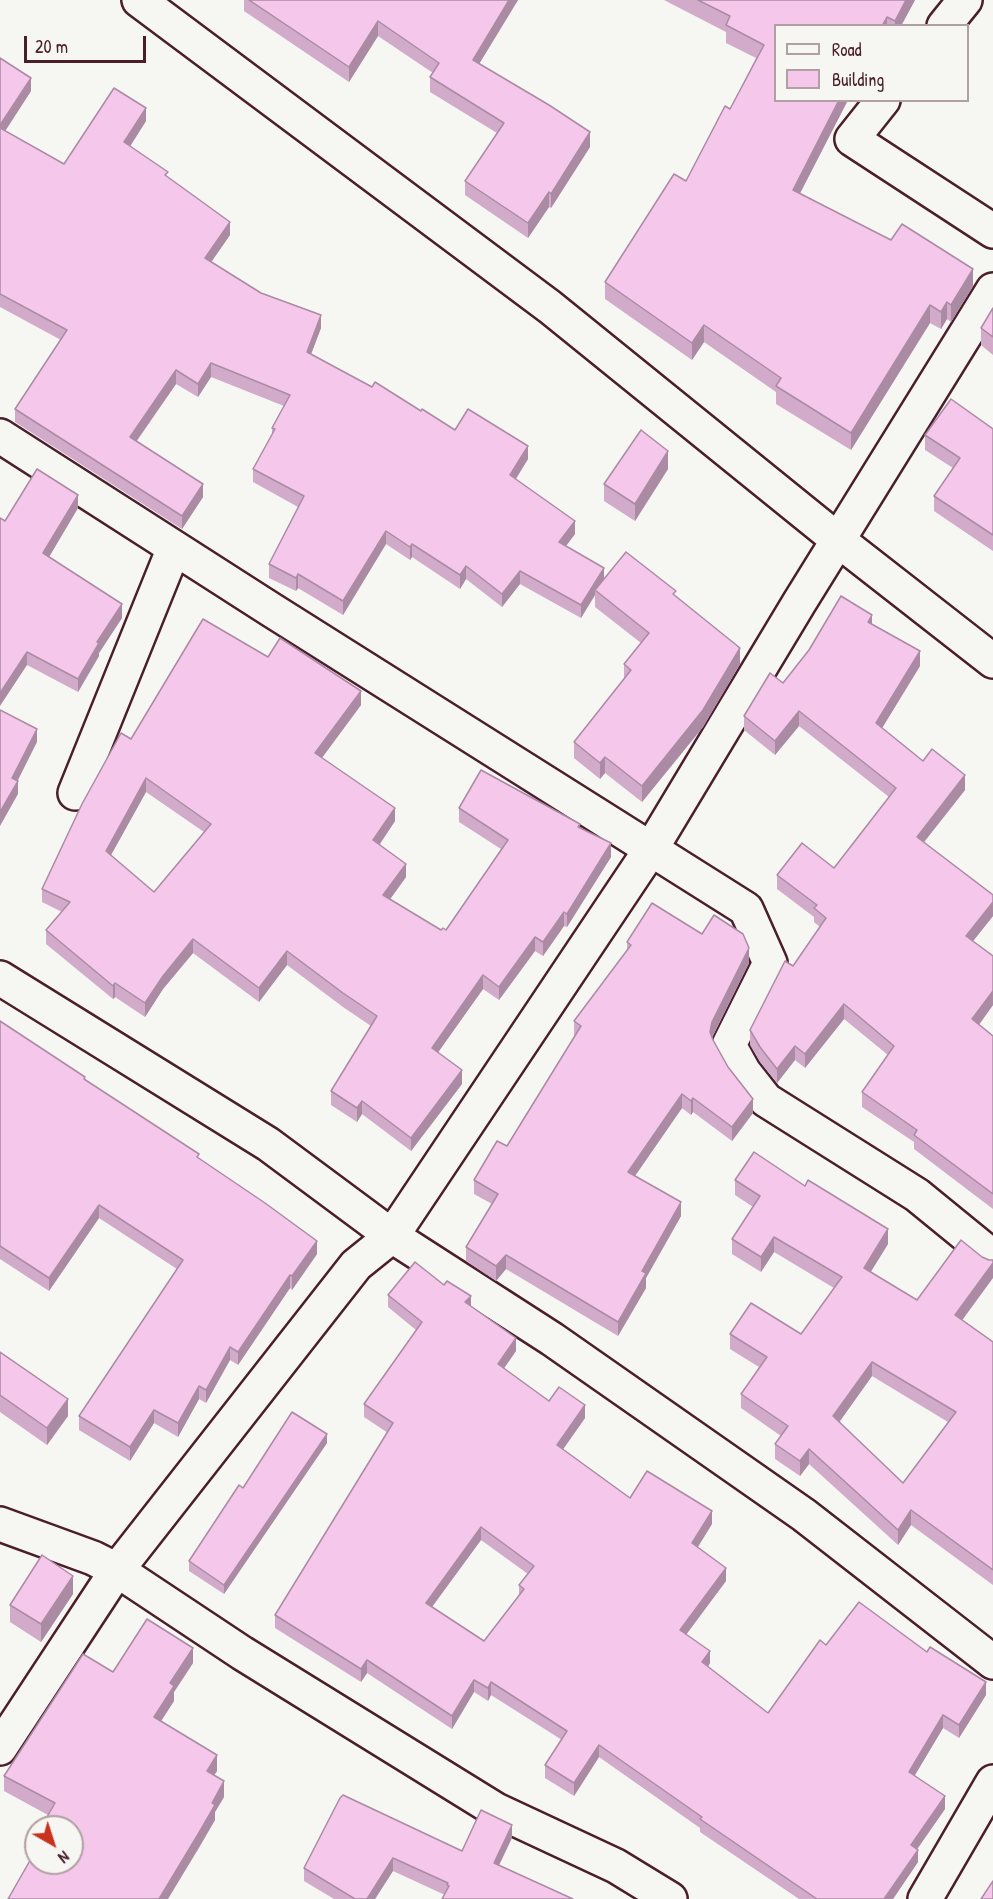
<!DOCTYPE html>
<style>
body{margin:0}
#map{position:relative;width:993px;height:1899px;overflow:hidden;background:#f6f6f2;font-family:"Patrick Hand",sans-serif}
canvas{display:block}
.legend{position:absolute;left:774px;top:24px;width:195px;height:78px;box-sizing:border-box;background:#f6f6f2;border:2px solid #b1a0a2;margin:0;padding:8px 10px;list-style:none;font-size:18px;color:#4a1f2b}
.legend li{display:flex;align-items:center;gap:12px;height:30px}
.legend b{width:30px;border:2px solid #b1a0a2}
.north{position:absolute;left:24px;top:1815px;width:60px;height:60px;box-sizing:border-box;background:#f6f6f2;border:2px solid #b1a0a2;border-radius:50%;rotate:141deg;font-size:16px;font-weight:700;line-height:24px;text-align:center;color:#4a1f2b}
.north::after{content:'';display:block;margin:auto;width:21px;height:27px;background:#c8321e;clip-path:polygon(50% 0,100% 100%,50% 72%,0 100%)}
.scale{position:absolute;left:24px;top:36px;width:122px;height:27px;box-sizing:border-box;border:3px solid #4a1f2b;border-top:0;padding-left:8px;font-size:18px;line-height:21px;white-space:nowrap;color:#4a1f2b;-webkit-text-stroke:4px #f6f6f2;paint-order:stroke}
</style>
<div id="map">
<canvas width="993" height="1899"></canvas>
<ul class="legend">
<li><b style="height:8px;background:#f6f6f2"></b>Road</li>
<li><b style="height:16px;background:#f4c7eb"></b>Building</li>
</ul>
<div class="north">N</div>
<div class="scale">20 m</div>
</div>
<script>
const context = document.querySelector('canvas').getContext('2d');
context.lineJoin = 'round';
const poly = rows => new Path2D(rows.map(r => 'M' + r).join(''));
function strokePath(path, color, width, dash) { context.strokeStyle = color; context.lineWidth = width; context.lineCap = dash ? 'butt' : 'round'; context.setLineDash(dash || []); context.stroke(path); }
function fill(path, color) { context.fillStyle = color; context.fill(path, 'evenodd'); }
const street = poly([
 [139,0,550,307,838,540,993,661],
 [944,26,965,0],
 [883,100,852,139,993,231],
 [0,436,270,609,746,909,770,963,729,1045,744,1072,766,1100,917,1195,993,1257],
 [75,793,174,548],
 [0,978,268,1144,392,1236,552,1339,804,1515,993,1662],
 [0,1524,93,1558,117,1570,242,1653,496,1810,616,1866,670,1899],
 [0,1748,117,1570,356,1265,392,1236,651,849,799,603,993,290],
 [925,1899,993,1782]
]);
strokePath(street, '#4a1f2b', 38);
strokePath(street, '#f6f6f2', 33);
fill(poly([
 [244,0,518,0,479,64,590,147,551,208,549,207,528,238,465,195,465,181,497,133,430,92,430,77,433,73,378,36,349,82,244,11],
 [664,0,915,0,901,26,776,26,776,100,848,100,800,193,973,286,951,322,947,319,941,329,930,323,851,450,776,404,776,392,704,342,692,360,605,299,605,282,686,181,730,109,756,58,726,43,726,32],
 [0,58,31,91,5,131,64,164,146,121,130,146,168,177,230,235,211,262,261,293,321,328,311,354,455,430,528,459,516,479,575,534,566,546,604,580,676,596,740,664,703,727,642,802,605,773,600,779,574,758,574,742,624,679,624,664,641,643,595,607,595,595,581,618,520,584,502,607,466,579,460,589,412,557,410,560,386,544,343,615,298,588,296,591,269,578,269,564,298,507,253,482,253,469,272,434,272,428,284,406,211,377,198,397,176,384,137,441,203,497,182,529,15,422,15,409,61,340,0,307],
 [993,308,993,355,981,345,981,328],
 [993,429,993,551,934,511,934,496,953,468,925,450,925,435],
 [668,469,635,521,604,501,604,484],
 [78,508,49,557,122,618,99,653,99,656,78,692,27,665,5,521],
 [872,624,920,666,882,728,923,761,965,790,924,842,993,916,973,941,993,956,993,1005,979,1025,993,1036,993,1209,914,1149,914,1142,862,1107,862,1092,888,1055,844,1019,805,1068,795,1060,777,1083,760,1062,750,1045,750,1030,820,927,814,922,814,917,777,889,777,875,834,868,889,797,799,726,775,755,744,730,744,716,783,683],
 [268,657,361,705,322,758,395,821,380,844,406,877,390,899,441,930,446,930,501,849,459,822,459,808,580,828,611,857,567,927,564,926,543,956,535,951,499,1000,483,989,438,1052,462,1084,411,1151,362,1114,357,1122,331,1105,331,1091,371,1026,343,1007,287,965,259,1002,193,953,163,989,145,1017,115,997,113,999,46,944,46,930,62,912,42,902,42,889,131,739],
 [146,792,204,832,154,892,111,855],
 [702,934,749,963,712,1038,753,1113,732,1141,693,1112,691,1115,682,1108,635,1176,681,1216,646,1278,646,1288,618,1336,506,1269,496,1281,466,1261,466,1247,492,1204,474,1194,474,1180,507,1146,575,1036,574,1035,574,1021,627,950,627,942],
 [0,1021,199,1159,317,1254,292,1290,290,1288,238,1365,230,1360,206,1403,199,1399,178,1437,154,1423,130,1461,79,1430,79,1416,177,1269,99,1218,49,1291,0,1259],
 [735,1180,888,1244,870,1272,917,1300,963,1320,993,1342,993,1585,911,1525,898,1545,809,1464,800,1476,775,1459,775,1444,781,1436,741,1408,741,1394,759,1367,730,1349,730,1334,801,1334,834,1288,774,1252,761,1272,732,1254,732,1239,753,1207,735,1195],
 [872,1376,948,1422,903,1483,839,1422],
 [388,1295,471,1306,516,1351,504,1368,549,1401,585,1418,563,1449,630,1498,712,1524,698,1547,726,1581,686,1634,710,1663,708,1667,768,1713,826,1645,986,1695,959,1738,943,1728,915,1775,945,1809,917,1849,918,1862,893,1899,799,1899,700,1832,700,1828,599,1757,574,1796,545,1778,545,1765,562,1740,491,1695,488,1701,474,1692,452,1729,367,1673,361,1682,275,1628,275,1615,388,1433,364,1417,364,1404,416,1330,388,1307],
 [481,1540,528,1574,519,1585,519,1596,484,1641,432,1607],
 [0,1353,68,1416,47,1445,0,1412],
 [327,1443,224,1594,189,1571,189,1561],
 [73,1594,41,1642,10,1622,10,1605],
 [193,1663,174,1692,174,1701,161,1721,217,1771,214,1775,224,1797,215,1812,215,1820,197,1851,72,1827,43,1827,43,1824,48,1815,4,1791,4,1776,113,1672],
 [340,1798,462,1851,512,1838,445,1895,393,1871,375,1899,334,1899,304,1881,304,1868]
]), '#d2abca');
fill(poly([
 [509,0,518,0,473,74,473,60],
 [906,0,915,0,901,26,895,26,895,21],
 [887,17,887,26,882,26],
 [378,21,378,36,349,82,349,67],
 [31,78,31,91,0,139,0,125],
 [839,100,848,100,793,207,793,190],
 [146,108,146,121,124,156,124,142],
 [590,132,590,147,551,208,551,194],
 [549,192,549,207,528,238,528,223],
 [230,222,230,235,205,271,205,258],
 [973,269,973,286,951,322,951,305],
 [947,302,947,319,941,329,941,312],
 [930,305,930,323,851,450,851,433],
 [321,315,321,328,307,365,307,352],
 [704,325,704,342,692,360,692,343],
 [211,363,211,377,198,397,198,384],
 [176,370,176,384,130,450,130,437],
 [528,446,528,459,510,488,510,475],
 [668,451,668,469,635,521,635,504],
 [203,484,203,497,182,529,182,516],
 [78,495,78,508,43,567,43,553],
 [575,521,575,534,559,555,559,542],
 [386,531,386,544,343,615,343,601],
 [412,544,412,557,410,560,410,547],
 [466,566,466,579,460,589,460,575],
 [604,568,604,581,595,590,595,595,581,618,581,605],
 [520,571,520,584,502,607,502,594],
 [298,574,298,588,296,591,296,578],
 [122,604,122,618,99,653,99,656,78,692,78,679,97,642],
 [872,615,872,629,868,622],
 [740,648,740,664,703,727,642,802,642,786],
 [920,651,920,666,876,738,876,723],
 [27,652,27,665,0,706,0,693],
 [361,691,361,705,315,767,315,753],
 [799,711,799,726,775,755,775,741],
 [37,729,37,742,12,792,12,778],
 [605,757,605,773,600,779,600,763],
 [965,775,965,790,917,851,917,837],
 [146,778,146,792,106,864,106,851],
 [18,781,18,794,0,826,0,812],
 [395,808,395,821,373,854,373,840],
 [611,843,611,857,567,927,567,914],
 [406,864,406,877,383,909,383,895],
 [993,902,993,916,966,950,966,936],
 [564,912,564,926,543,956,543,942],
 [535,937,535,951,499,1000,499,987],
 [193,939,193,953,163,989,145,1017,145,1003,163,976],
 [749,948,749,963,712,1037,710,1046,710,1032,712,1022],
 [287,951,287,965,259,1002,259,988],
 [483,975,483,989,432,1061,432,1048],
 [115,983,115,997,113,999,113,986],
 [993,991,993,1005,972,1034,972,1019],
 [844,1004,844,1019,805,1068,805,1054],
 [795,1046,795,1060,777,1083,777,1069],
 [462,1070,462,1084,411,1151,411,1138],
 [682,1094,682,1108,628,1186,628,1172],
 [693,1098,693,1112,691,1115,691,1101],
 [753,1099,753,1113,732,1141,732,1127],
 [362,1101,362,1114,357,1122,357,1108],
 [681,1202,681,1216,646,1278,646,1288,618,1336,618,1322,642,1271],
 [99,1205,99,1218,49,1291,49,1278],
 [888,1229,888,1244,864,1283,864,1268],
 [774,1237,774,1252,761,1272,761,1257],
 [317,1241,317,1254,292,1290,292,1276],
 [506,1255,506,1269,496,1281,496,1266],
 [993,1263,993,1278,955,1330,955,1315],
 [290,1275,290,1288,238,1365,238,1352],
 [471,1296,471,1309,465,1302],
 [516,1338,516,1351,498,1377,498,1364],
 [230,1347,230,1360,206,1403,206,1390],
 [872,1362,872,1376,833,1431,833,1416],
 [199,1386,199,1399,178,1437,178,1423],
 [68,1399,68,1416,47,1445,47,1428],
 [585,1405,585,1418,557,1458,557,1445],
 [154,1410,154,1423,130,1461,130,1447],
 [327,1434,327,1443,224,1594,224,1585],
 [809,1449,809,1464,800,1476,800,1461],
 [911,1510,911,1525,898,1545,898,1530],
 [712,1511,712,1524,692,1556,692,1543],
 [481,1527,481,1540,426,1615,426,1603],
 [726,1568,726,1581,680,1643,680,1630],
 [73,1576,73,1594,41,1642,41,1624],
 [193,1648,193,1663,174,1692,174,1701,154,1732,154,1717,170,1683],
 [710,1651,710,1663,702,1675,702,1662],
 [367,1660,367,1673,361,1682,361,1669],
 [474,1680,474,1692,452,1729,452,1716],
 [491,1682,491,1695,488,1701,488,1688],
 [986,1682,986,1695,959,1738,959,1725],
 [943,1715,943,1728,909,1785,909,1772],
 [599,1745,599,1757,574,1796,574,1783],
 [217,1755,217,1771,207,1786,207,1771],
 [224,1781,224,1797,215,1812,215,1820,197,1851,168,1899,159,1899,212,1803],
 [945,1796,945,1809,911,1858,911,1845],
 [512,1825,512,1838,494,1876,494,1863],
 [918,1850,918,1862,893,1899,884,1899],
 [393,1858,393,1871,375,1899,367,1899]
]), '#ab8ba4');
const building = poly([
 [249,0,509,0,473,60,549,105,590,132,551,194,549,192,528,223,465,181,504,123,430,77,439,63,378,21,349,67,249,0],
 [698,0,906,0,895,21,887,17,882,26,776,26,776,100,839,100,793,190,891,240,902,224,973,269,951,305,947,302,941,312,930,305,851,433,776,386,781,378,704,325,692,343,605,282,674,174,686,181,725,106,730,109,764,45,726,25,730,16,698,0],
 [0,58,31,78,0,125,0,58],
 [114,88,146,108,124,142,168,172,165,175,230,222,205,258,261,293,321,315,307,352,372,387,375,382,421,411,422,409,455,430,468,409,528,446,510,475,575,521,559,542,604,568,581,605,520,571,502,594,466,566,460,575,412,544,410,547,386,531,343,601,298,574,296,578,269,564,304,496,253,469,275,429,272,428,290,395,211,363,198,384,176,370,130,437,203,484,182,516,15,409,67,330,0,294,0,128,64,164,114,88],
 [993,308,993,337,981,328,993,308],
 [951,399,993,429,993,535,934,496,960,458,925,435,951,399],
 [641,430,668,451,635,504,604,484,641,430],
 [37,469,78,495,43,553,122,604,97,642,99,643,78,679,27,652,0,693,0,518,5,521,37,469],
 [626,552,676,591,673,594,740,648,703,710,642,786,605,757,600,763,574,742,631,670,624,664,649,633,595,590,626,552],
 [841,596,872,615,868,622,920,651,876,723,923,761,932,749,965,775,917,837,993,895,993,902,966,936,993,956,993,991,972,1019,993,1036,993,1194,914,1135,917,1130,862,1092,894,1046,844,1004,805,1054,795,1046,777,1069,760,1047,750,1030,785,961,793,966,826,918,814,908,817,905,777,875,802,843,834,868,896,788,799,711,775,741,744,716,770,673,783,683,809,650,841,596],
 [203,619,268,657,280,638,361,691,315,753,395,808,373,840,406,864,383,895,441,930,443,928,446,930,508,840,459,808,481,770,580,824,578,827,611,843,567,914,564,912,543,942,535,937,499,987,483,975,432,1048,462,1070,411,1138,362,1101,357,1108,331,1091,377,1016,343,993,287,951,259,988,193,939,163,976,145,1003,115,983,113,986,46,930,70,902,42,889,82,804,121,733,131,739,203,619],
 [146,778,211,824,154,892,106,851,146,778],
 [0,710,37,729,12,778,18,781,0,812,0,710],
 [652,903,702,934,714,915,743,934,749,948,712,1022,710,1032,713,1040,728,1067,753,1099,732,1127,693,1098,691,1101,682,1094,628,1172,681,1202,642,1271,646,1273,618,1322,506,1255,496,1266,466,1247,498,1194,474,1180,497,1141,507,1146,581,1026,574,1021,631,945,627,942,652,903],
 [0,1021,85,1077,84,1079,199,1154,197,1157,265,1203,317,1241,292,1276,290,1275,238,1352,230,1347,206,1390,199,1386,178,1423,154,1410,130,1447,79,1416,183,1260,99,1205,49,1278,0,1246,0,1021],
 [754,1152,805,1186,808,1180,888,1229,864,1268,917,1300,961,1240,982,1257,989,1260,993,1260,993,1263,955,1315,993,1342,993,1570,911,1510,898,1530,809,1449,800,1461,775,1444,788,1426,741,1394,767,1357,730,1334,751,1303,801,1334,842,1277,774,1237,761,1257,732,1239,760,1196,735,1180,754,1152],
 [872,1362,956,1412,903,1483,833,1416,872,1362],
 [415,1262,444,1285,447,1281,471,1296,465,1302,516,1338,498,1364,549,1401,559,1387,585,1405,557,1445,630,1498,647,1471,712,1511,692,1543,726,1568,680,1630,710,1651,702,1662,768,1713,820,1640,826,1645,859,1602,927,1652,930,1647,986,1682,959,1725,943,1715,909,1772,945,1796,911,1845,918,1850,884,1899,817,1899,700,1819,702,1817,599,1745,574,1783,545,1765,567,1731,491,1682,488,1688,474,1680,452,1716,367,1660,361,1669,275,1615,393,1423,364,1404,422,1322,388,1295,415,1262],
 [481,1527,534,1566,519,1585,524,1589,484,1641,426,1603,481,1527],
 [0,1352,68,1399,47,1428,0,1395,0,1352],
 [292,1412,327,1434,224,1585,189,1561,239,1485,243,1488,292,1412],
 [42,1555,73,1576,41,1624,10,1605,42,1555],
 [147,1619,193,1648,170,1683,174,1686,154,1717,217,1755,207,1771,224,1781,212,1803,215,1805,197,1836,159,1899,8,1899,36,1850,36,1863,72,1863,72,1827,47,1827,43,1824,55,1803,4,1776,83,1654,113,1672,147,1619],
 [343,1795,462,1851,481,1810,512,1825,494,1863,573,1899,442,1899,449,1886,447,1885,448,1883,393,1858,367,1899,355,1899,304,1868,340,1798,343,1795],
 [993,1881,993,1899,981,1899,993,1881]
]);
fill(building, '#f4c7eb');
strokePath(building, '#ab8ba4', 1.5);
</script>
